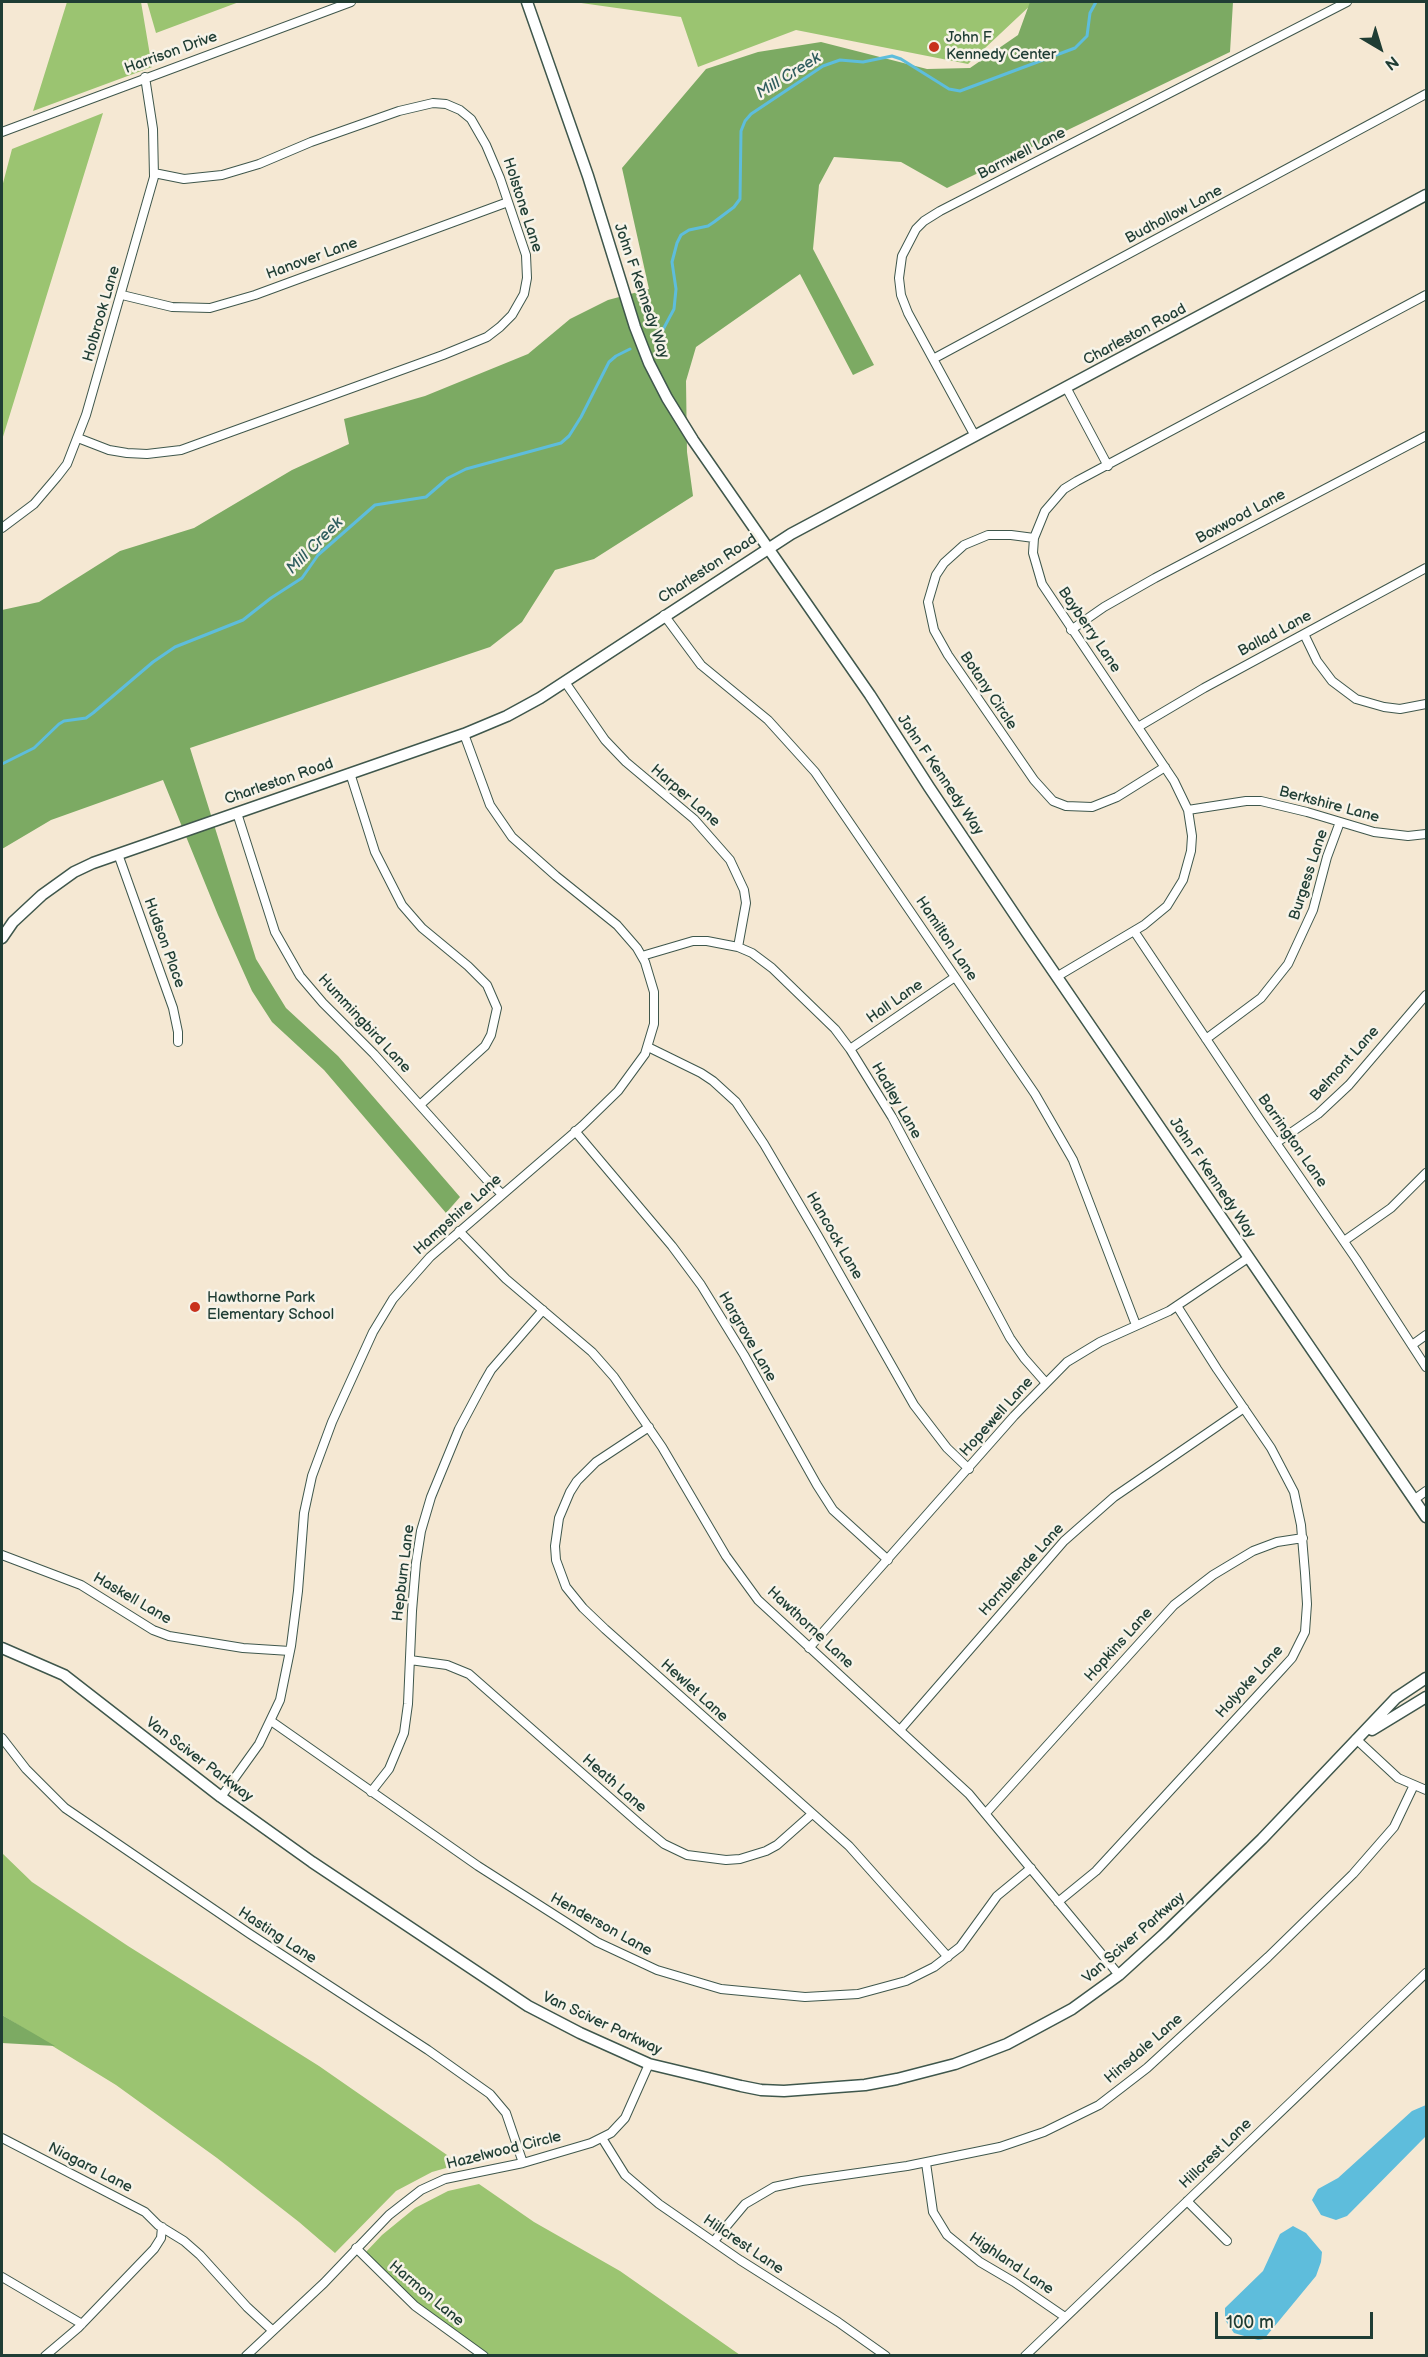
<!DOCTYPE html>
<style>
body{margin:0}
#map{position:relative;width:1428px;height:2357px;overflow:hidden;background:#f5e8d3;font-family:"Balsamiq Sans",sans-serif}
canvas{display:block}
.frame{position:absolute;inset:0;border:3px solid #1f3d34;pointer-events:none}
.north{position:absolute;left:1350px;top:18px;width:60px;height:60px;-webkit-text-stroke:4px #f7f3e8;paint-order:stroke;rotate:142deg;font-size:16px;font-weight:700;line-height:24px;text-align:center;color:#1f3d34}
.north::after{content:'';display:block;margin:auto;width:21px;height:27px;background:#1f3d34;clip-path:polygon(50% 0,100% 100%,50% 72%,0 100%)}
.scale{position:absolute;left:1215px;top:2312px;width:158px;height:27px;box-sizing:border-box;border:3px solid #1f3d34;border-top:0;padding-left:8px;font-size:18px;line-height:21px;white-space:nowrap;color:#1f3d34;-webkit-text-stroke:4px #f7f3e8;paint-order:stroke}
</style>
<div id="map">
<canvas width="1428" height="2357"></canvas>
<div class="frame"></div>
<div class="north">N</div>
<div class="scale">100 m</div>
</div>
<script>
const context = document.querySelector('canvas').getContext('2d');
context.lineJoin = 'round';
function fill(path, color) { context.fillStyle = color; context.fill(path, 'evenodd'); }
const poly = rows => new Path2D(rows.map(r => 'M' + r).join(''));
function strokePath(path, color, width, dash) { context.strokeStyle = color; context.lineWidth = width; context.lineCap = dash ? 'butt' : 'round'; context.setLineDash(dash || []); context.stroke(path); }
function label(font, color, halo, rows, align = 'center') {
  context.font = font + ' "Balsamiq Sans",sans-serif'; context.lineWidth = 5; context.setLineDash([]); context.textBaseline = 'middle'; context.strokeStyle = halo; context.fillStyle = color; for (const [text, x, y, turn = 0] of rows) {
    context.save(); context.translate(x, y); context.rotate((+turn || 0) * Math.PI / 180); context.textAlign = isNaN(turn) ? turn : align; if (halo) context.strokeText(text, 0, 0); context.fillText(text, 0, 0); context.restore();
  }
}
fill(poly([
 [67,2,141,2,152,67,33,111],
 [147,2,239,2,156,33],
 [574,2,1034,2,968,64,796,30,698,67,681,17],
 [103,113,2,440,2,187,12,149],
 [2,1853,32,1882,128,1946,319,2066,460,2164,432,2172,396,2191,335,2253,299,2222,217,2158,116,2085,2,2015],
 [479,2184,534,2222,620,2271,740,2355,484,2355,439,2324,365,2253,382,2235,415,2208,448,2191]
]), '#9bc471');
fill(poly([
 [1030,2,1233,2,1230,52,947,188,901,162,834,157,819,185,813,249,874,365,853,375,800,274,696,347,686,381,687,452,693,496,594,559,555,570,522,622,490,647,190,748,256,959,286,1008,338,1056,460,1197,446,1213,324,1070,272,1022,252,991,218,915,163,780,51,820,2,849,2,610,39,602,120,551,194,528,292,470,349,444,344,419,425,396,528,354,570,319,608,300,649,289,622,168,706,69,758,52,821,42,927,69,970,68,1018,35],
 [2,2015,55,2046,2,2043]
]), '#7caa63');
fill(poly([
 [1426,2105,1426,2136,1347,2216,1336,2220,1321,2215,1312,2200,1318,2189,1338,2178,1412,2111],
 [1293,2226,1306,2233,1322,2252,1321,2262,1316,2276,1264,2339,1258,2340,1234,2333,1225,2320,1225,2308,1263,2271,1280,2234]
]), '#5ebddc');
strokePath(poly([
 [654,340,659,337,674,309,676,289,672,262,677,243,681,235,689,230,708,226,714,222,734,207,740,199,741,131,745,121,751,114,823,66,840,60,863,62,892,56,901,59,949,89,960,91,1075,48,1087,36,1090,13,1096,2],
 [2,764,34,748,59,724,64,721,86,718,93,713,153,662,175,647,243,620,271,598,302,578,318,555,375,505,426,497,448,478,466,469,561,443,569,436,581,417,609,362,616,356,630,349]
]), '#5ebddc', 3);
const minor = poly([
 [2,132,351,2],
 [122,295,172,307,210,308,255,295,508,202],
 [933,359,1426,94],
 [1067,389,1108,466],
 [975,436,908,313,901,295,899,278,902,256,916,229,924,221,940,211,1347,2],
 [78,438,109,450,127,453,147,454,181,450,443,355,487,337,500,327,512,315,524,294,527,278,526,255,500,178,486,145,471,119,460,110,446,104,433,103,399,111,311,142,259,164,222,175,184,179,154,173],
 [2,528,34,504,57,477,67,464,86,415,154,177,153,129,145,77],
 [1034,538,1011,535,988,535,964,545,944,563,936,575,928,602,934,630,948,655,1034,780,1053,801,1066,806,1092,807,1117,797,1165,767],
 [664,615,701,665,768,720,815,772,1035,1094,1073,1160,1136,1325],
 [1071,630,1104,607,1155,578,1426,436],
 [1304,634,1317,661,1332,681,1356,699,1384,707,1400,709,1426,704],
 [565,682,605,740,626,762,694,819,730,860,744,890,746,903,738,947],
 [1138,727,1204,688,1426,568],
 [350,773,375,852,402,905,422,928,468,966,487,985,497,1008,491,1035,485,1046,421,1104],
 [1188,810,1246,801,1261,801,1307,812,1374,832,1408,836,1426,834],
 [237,813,275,932,300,976,323,1003,374,1054,486,1179,502,1194],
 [118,854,173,1008,178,1032,178,1042],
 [1134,931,1259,1118,1356,1259,1426,1367],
 [642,956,693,941,707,941,738,947,752,953,772,968,835,1029,850,1049,892,1117,1010,1338,1024,1358,1046,1383],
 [1058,976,1144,925,1167,906,1183,880,1191,851,1192,836,1188,810,1174,781,1042,584,1033,553,1034,538,1045,511,1064,489,1077,481,1426,295],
 [1206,1039,1261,998,1288,964,1313,910,1327,857,1340,822],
 [648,1047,701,1073,713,1081,736,1102,764,1144,818,1236,914,1405,947,1448,969,1469],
 [850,1049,955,977],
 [575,1131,672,1246,701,1285,744,1355,817,1485,833,1510,888,1560],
 [1276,1143,1318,1114,1349,1085,1426,995],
 [459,1231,506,1279,592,1352,614,1377,662,1447,726,1556,758,1600,969,1794,1119,1975],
 [1344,1241,1391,1208,1426,1173],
 [1412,1345,1426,1335],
 [649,1427,596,1462,577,1481,570,1492,559,1518,555,1546,556,1560,566,1587,583,1608,605,1629,849,1846,948,1957],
 [1415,1499,1426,1491],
 [2,1555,81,1585,153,1630,169,1636,243,1648,290,1651],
 [809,1648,1014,1416,1067,1362,1100,1342,1169,1311,1248,1258],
 [410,1660,447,1665,469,1674,641,1825,664,1844,687,1855,726,1860,740,1859,766,1851,777,1845,812,1814],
 [271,1721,478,1866,597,1942,657,1970,721,1989,805,1997,858,1994,906,1981,934,1967,960,1947,997,1896,1031,1868],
 [900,1730,1064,1541,1114,1497,1244,1408],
 [2,1738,26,1769,65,1808,250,1934,428,2050,490,2094,506,2113,523,2163],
 [1356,1739,1398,1778,1426,1790],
 [371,1792,389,1769,404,1733,408,1704,412,1611,416,1563,421,1531,431,1497,459,1429,483,1384,491,1370,543,1310],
 [221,1797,259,1744,280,1700,291,1646,298,1591,304,1513,312,1476,332,1422,373,1332,393,1299,430,1257,582,1126,618,1091,645,1054,654,1024,654,992,645,962,637,948,617,925,556,876,512,837,490,805,464,734],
 [986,1813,1174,1605,1213,1575,1253,1551,1277,1542,1303,1538],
 [1058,1902,1096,1871,1282,1669,1292,1658,1305,1632,1307,1604,1305,1573,1301,1525,1294,1492,1271,1448,1217,1369,1177,1306],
 [2,2138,145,2212,158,2225,184,2241,200,2255,247,2307,272,2330],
 [602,2138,625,2175,659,2204,740,2260,838,2322,886,2356],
 [926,2163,933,2212,947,2235,980,2262,1014,2282,1065,2317],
 [1187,2201,1227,2241],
 [714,2241,745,2204,774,2187,802,2181,907,2166,1000,2147,1044,2132,1099,2105,1147,2068,1268,1957,1353,1874,1394,1827,1414,1785],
 [356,2248,415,2306,484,2356],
 [2,2277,82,2324],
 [45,2356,78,2328,154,2249,161,2238,162,2227],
 [246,2356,324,2283,389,2215,421,2190,445,2179,523,2163,591,2143,611,2133,625,2118,649,2064],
 [1025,2356,1426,1973]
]);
const tertiary = poly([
 [527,2,588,176,635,327,649,363,667,398,693,440,870,695,929,787,1027,933,1426,1517],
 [2,938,13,922,42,895,74,872,93,863,464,734,507,716,540,698,791,534,1426,195],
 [2,1648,64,1675,221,1797,312,1862,528,2006,580,2033,649,2064,741,2086,761,2090,784,2091,865,2085,897,2079,955,2064,1007,2044,1072,2009,1119,1975,1163,1935,1262,1839,1396,1698,1426,1678],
 [1372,1730,1426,1697]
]);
strokePath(minor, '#3f574c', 10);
strokePath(tertiary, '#3f574c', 13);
strokePath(minor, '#fff', 8);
strokePath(tertiary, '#fff', 10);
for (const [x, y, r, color] of [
 [934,47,6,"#c8321e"],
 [195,1307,6,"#c8321e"]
]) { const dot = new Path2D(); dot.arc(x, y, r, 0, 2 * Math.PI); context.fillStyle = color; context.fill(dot); strokePath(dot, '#f7f3e8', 2); }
label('15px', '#1f3d34', '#f7f3e8', [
 ["John F",946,38],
 ["Kennedy Center",946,55],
 ["Hawthorne Park",207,1298],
 ["Elementary School",207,1315]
], 'left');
label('15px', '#1f3d34', '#f7f3e8', [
 ["Harrison Drive",171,53,-20],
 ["Barnwell Lane",1022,154,-27],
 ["Holstone Lane",522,205,72],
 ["Budhollow Lane",1174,215,-28],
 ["Hanover Lane",312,259,-20],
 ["John F Kennedy Way",641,291,71],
 ["Holbrook Lane",102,314,-74],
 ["Charleston Road",1135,335,-28],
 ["Boxwood Lane",1241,517,-28],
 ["Charleston Road",708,569,-33],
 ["Bayberry Lane",1089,630,56],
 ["Ballad Lane",1275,634,-28],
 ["Botany Circle",988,691,56],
 ["John F Kennedy Way",940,775,56],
 ["Charleston Road",279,782,-19],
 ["Harper Lane",685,796,41],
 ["Berkshire Lane",1329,805,15],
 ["Burgess Lane",1309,875,-72],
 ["Hamilton Lane",946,939,56],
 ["Hudson Place",164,943,70],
 ["Hall Lane",895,1002,-35],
 ["Hummingbird Lane",364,1024,47],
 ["Belmont Lane",1345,1064,-48],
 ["Hadley Lane",896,1101,60],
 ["Barrington Lane",1292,1141,55],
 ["John F Kennedy Way",1212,1178,56],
 ["Hampshire Lane",458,1215,-42],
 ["Hancock Lane",834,1236,60],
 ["Hargrove Lane",747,1337,60],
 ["Hopewell Lane",997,1417,-48],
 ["Hornblende Lane",1022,1570,-48],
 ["Hepburn Lane",404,1573,-83],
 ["Haskell Lane",132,1599,30],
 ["Hawthorne Lane",810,1628,43],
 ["Hopkins Lane",1119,1645,-48],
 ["Holyoke Lane",1250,1682,-48],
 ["Hewlet Lane",694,1691,42],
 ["Van Sciver Parkway",199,1760,37],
 ["Heath Lane",614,1784,41],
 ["Henderson Lane",601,1925,29],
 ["Hasting Lane",277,1936,33],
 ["Van Sciver Parkway",1134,1938,-41],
 ["Van Sciver Parkway",602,2024,25],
 ["Hinsdale Lane",1144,2049,-41],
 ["Hazelwood Circle",504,2151,-14],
 ["Hillcrest Lane",1216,2154,-44],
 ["Niagara Lane",90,2168,27],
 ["Hillcrest Lane",743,2245,34],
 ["Highland Lane",1011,2264,34],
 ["Harmon Lane",426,2294,40]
]);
label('italic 16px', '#2f5d5e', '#f7f3e8', [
 ["Mill Creek",789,76,-32],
 ["Mill Creek",315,546,-45]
]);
</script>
